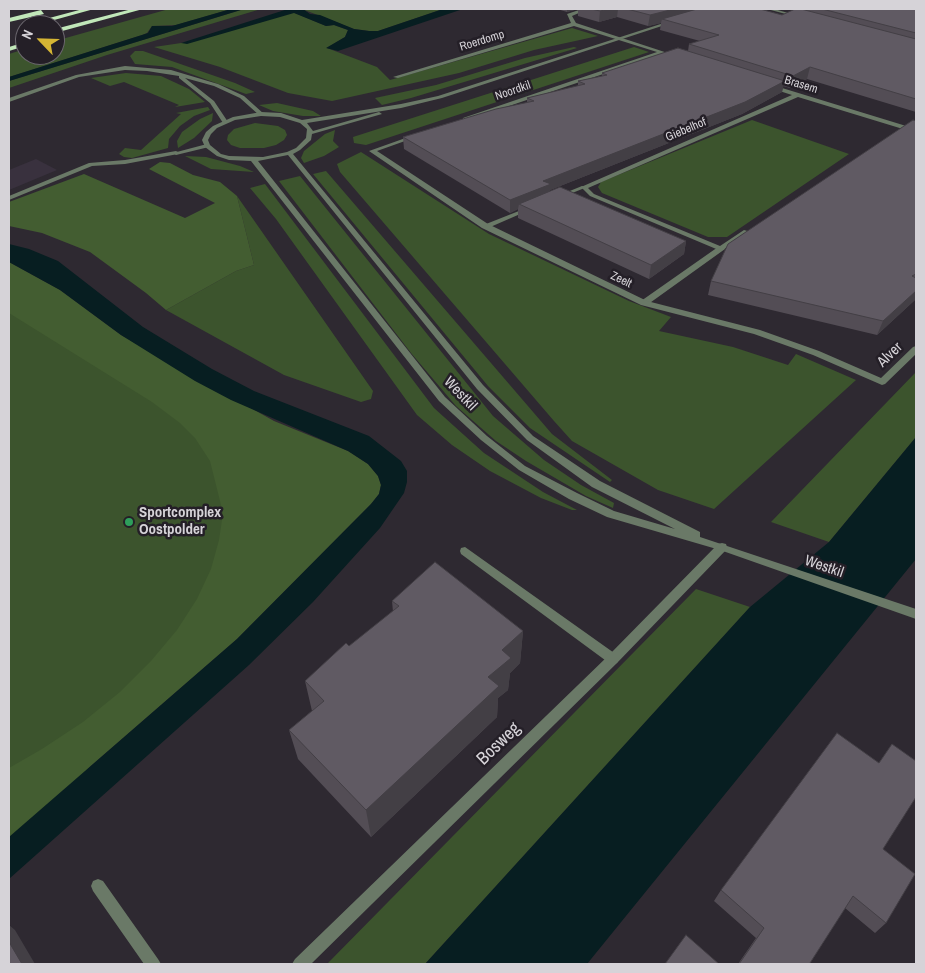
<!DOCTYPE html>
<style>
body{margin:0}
#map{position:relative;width:925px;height:973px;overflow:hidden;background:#2e2931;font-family:"Archivo Narrow",sans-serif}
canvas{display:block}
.frame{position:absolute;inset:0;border:10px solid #d6d3d8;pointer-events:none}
.north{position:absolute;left:15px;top:15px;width:50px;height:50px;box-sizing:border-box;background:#241f27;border:1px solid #6b676e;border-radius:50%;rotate:294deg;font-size:14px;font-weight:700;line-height:20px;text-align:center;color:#d6d3d8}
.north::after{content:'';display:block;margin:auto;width:18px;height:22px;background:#d5b534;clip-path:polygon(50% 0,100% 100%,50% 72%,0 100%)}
</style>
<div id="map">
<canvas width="925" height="973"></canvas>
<div class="frame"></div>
<div class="north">N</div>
</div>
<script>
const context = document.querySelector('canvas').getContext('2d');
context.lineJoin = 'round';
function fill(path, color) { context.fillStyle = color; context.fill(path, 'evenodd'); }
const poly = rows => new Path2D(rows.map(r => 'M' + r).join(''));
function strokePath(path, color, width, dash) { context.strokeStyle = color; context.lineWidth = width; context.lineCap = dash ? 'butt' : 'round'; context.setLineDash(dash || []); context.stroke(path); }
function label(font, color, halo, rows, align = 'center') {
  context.font = font + ' "Archivo Narrow",sans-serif'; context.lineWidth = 5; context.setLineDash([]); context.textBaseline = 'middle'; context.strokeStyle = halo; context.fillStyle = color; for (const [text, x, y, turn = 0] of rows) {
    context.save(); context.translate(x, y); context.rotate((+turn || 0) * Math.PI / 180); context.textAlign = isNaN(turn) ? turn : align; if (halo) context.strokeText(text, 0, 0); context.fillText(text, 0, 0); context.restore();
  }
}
fill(poly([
 [36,159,57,170,9,190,9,170]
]), '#39313e');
fill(poly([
 [169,9,231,9,176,25,152,26,147,33,142,35,9,77,9,54,25,49,25,55,55,55,55,41],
 [244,9,261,9,107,55,9,88,9,81],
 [302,9,443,9,378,31,369,31,354,29],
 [287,13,295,13,326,26,334,25,348,30,345,37,327,48,377,67,390,80,572,28,598,36,534,50,459,73,332,101,288,93,220,67,154,47,188,42],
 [574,47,577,48,411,98,382,105,375,98,436,85,525,58],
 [634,47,649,52,366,145,354,143,353,137],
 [135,51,143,51,235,83,255,92,246,94,172,67,135,64,130,56],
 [126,73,161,76,189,89,205,102,175,107,179,105,124,82,110,86,91,78],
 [277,103,313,111,321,116,303,116,273,111,259,105],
 [208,107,210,110,194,116,180,126,169,139,168,148,132,158,124,157,119,154,125,148,141,150,181,114,176,113],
 [213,113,212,121,194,138,178,148,177,141,182,132,200,119],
 [752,120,849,154,727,237,708,237,602,193,598,187,601,182],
 [255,123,278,126,285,130,287,135,284,140,276,145,264,148,240,148,231,145,227,140,228,135,234,129],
 [335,130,333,141,339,147,324,156,304,163,301,158,304,151,325,134],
 [361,152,489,234,629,301,671,317,659,331,733,347,788,365,796,354,856,380,714,509,658,490,572,441,554,421,340,172,337,164],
 [185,156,206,157,240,166,254,172,211,169],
 [326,171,552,434,612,480,610,482,530,428,488,386,313,174],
 [300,176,493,416,544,460,581,485,614,503,613,508,586,496,526,461,496,441,456,406,411,353,279,181],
 [265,184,434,408,484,453,543,492,577,510,572,510,541,498,490,471,452,445,417,415,276,219,250,188],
 [237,196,373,391,371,399,361,402,284,375,166,310,236,271,254,265],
 [9,289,352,477,9,856],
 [916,372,916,437,829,542,771,522],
 [696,589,750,607,425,964,327,964]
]), '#3c542d');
fill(poly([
 [160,162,170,163,193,175,220,182,237,196,254,265,236,271,166,310,146,293,90,252,42,233,9,226,9,202,84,174,185,218,215,203,149,169],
 [9,262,60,290,121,335,274,421,348,451,368,464,378,476,381,485,379,494,371,504,237,639,9,837,9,768,42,749,83,722,120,692,151,661,177,630,197,599,211,569,219,540,223,513,210,461,195,438,180,423,152,402,9,313]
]), '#435d31');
fill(poly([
 [231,9,244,9,9,81,9,77,142,35,148,33,152,26,172,26],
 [288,9,303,9,310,14,320,15,354,29,369,31,378,31,443,9,463,9,338,51,326,48,345,37,348,30,334,25,326,26,294,13,187,44,181,43],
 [9,244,29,249,58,261,143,327,212,369,254,391,369,436,401,461,407,471,407,482,404,493,380,528,313,602,249,665,9,879,9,837,237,639,371,504,379,494,381,485,378,476,368,464,348,451,231,400,195,381,121,335,60,290,9,262],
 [916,437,916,559,587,964,425,964,750,607,829,542]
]), '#071e21');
fill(poly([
 [176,151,178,152,178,154,125,164,92,166,9,200,9,196,89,163,125,160,176,151],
 [465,547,617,655,619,659,617,663,613,664,609,663,461,554,460,551,461,548,465,547],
 [98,879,103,881,158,959,161,964,144,964,93,891,91,886,93,881,98,879]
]), '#6a7967');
fill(poly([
 [582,186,587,187,560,198,555,197,582,186],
 [529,207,534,208,488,228,481,226,529,207],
 [718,247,724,247,725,249,647,305,641,305,641,301,718,247]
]), '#6a7967');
fill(poly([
 [582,9,588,9,572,16,576,23,680,57,677,59,662,54,465,121,463,120,463,118,657,52,574,26,398,78,393,77,571,23,567,14,582,9],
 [767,9,774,9,799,16,797,17,767,9],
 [125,66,171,70,218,84,244,96,264,114,259,115,240,98,214,86,185,78,214,101,228,122,223,123,210,103,179,78,179,76,147,71,125,70,79,77,9,102,9,98,76,75,125,66],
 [769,84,916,129,916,133,798,97,588,188,594,194,720,246,744,230,751,232,721,251,590,196,581,187,792,95,767,87,767,85,769,84],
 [414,135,419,136,377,151,488,224,647,301,760,330,819,351,881,378,913,347,916,346,916,354,885,384,882,385,813,355,754,334,641,305,482,228,369,151,414,135],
 [207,144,209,145,209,147,176,155,173,153,207,144],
 [722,543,726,544,727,547,726,550,617,663,311,964,292,964,295,959,609,655,718,544,722,543]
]), '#6a7967');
fill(poly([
 [670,21,674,22,442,98,401,108,307,123,313,131,379,112,382,114,312,134,311,140,300,150,293,154,483,385,533,436,600,481,700,532,700,537,916,609,916,619,720,550,607,517,569,499,519,470,481,440,439,401,251,161,229,160,217,156,205,147,202,140,206,132,213,126,233,117,261,112,281,113,302,120,401,104,438,96,670,21],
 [261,116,280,117,300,123,307,129,306,138,296,148,287,152,263,157,229,156,221,154,210,145,208,140,211,134,217,128,235,120,261,116],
 [288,155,477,389,527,440,592,487,675,529,614,511,577,493,525,466,487,436,445,397,258,161,288,155]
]), '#6a7967');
fill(poly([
 [83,9,94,9,36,25,23,25,83,9],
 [132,9,143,9,55,33,55,29,132,9],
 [41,10,44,14,9,22,9,18,41,10],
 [25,42,25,46,9,51,9,47,25,42]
]), '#c1e7b9');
fill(poly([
 [557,9,760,9,782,15,804,9,916,9,916,112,807,79,790,88,783,86,782,92,742,114,550,190,550,191,686,241,684,254,649,279,518,218,518,209,510,213,404,149,403,137,527,103,527,98,578,86,578,81,602,76,602,73,688,51,689,44,700,41,660,30,661,23,648,26,617,17,599,22,578,16,578,9,567,12],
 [916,121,916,299,877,335,708,295,711,281],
 [392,601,523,631,520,663,510,673,508,690,498,698,497,717,371,837,298,759,289,730,312,711,305,681,393,612],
 [892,744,883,849,886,923,875,933,845,908,810,963,811,964,738,964,756,938,714,901,721,890,879,763]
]), '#534d55');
fill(poly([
 [567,9,578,9,567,12],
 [609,9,618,9,617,17,599,22,600,11],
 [674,9,712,9,662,19,661,23,648,26,650,15],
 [810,67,807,79,790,88,793,76],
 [785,81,782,92,742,114,550,190,550,197,519,204,518,209,510,213,510,200,543,181],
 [686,241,684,254,649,279,651,265],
 [916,291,916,299,877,335,883,321],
 [523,631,520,663,510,673,508,690,498,698,497,717,371,837,366,810,488,677,502,650],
 [9,925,15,930,35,964,22,964,9,942]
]), '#433f45');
const building = poly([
 [591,9,609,9,600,11,591,9],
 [627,9,674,9,650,15,627,9],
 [697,9,760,9,782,15,795,9,801,9,916,39,916,99,810,67,793,76,689,44,719,35,662,19,697,9],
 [822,9,916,9,916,33,822,9],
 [678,48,785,81,745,102,543,181,551,184,510,200,403,137,496,109,534,101,527,98,585,84,578,81,607,75,602,73,678,48],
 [913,120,916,121,916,274,912,276,916,278,916,291,883,321,711,281,728,244,913,120],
 [560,187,686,241,651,265,519,204,560,187],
 [435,562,523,631,502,650,511,658,488,677,499,686,366,810,289,730,324,701,305,681,346,643,349,646,399,606,392,601,435,562],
 [837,733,879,763,892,744,916,761,916,797,883,849,915,874,886,923,853,896,810,963,811,964,739,964,764,928,721,890,837,733],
 [686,935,719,964,665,964,686,935],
 [9,942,22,964,9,964,9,942]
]);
fill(building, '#605a63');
strokePath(building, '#433f45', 1);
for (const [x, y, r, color] of [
 [129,522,5,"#2e9e5b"]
]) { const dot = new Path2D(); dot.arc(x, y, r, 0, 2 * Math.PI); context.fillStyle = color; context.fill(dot); strokePath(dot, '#241f27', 2); }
label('12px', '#d6d3d8', '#241f27', [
 ["Roerdomp",482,41,-17],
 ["Brasem",801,85,17],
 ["Noordkil",513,91,-19],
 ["Giebelhof",686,130,-23],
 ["Zeelt",621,280,25]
]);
label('15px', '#d6d3d8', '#241f27', [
 ["Alver",890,355,-44],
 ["Westkil",460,394,46],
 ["Westkil",824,567,19]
]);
label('bold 15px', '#d6d3d8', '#241f27', [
 ["Sportcomplex",139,513],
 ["Oostpolder",139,530]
], 'left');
label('18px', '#d6d3d8', '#241f27', [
 ["Bosweg",499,744,-44]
]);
</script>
